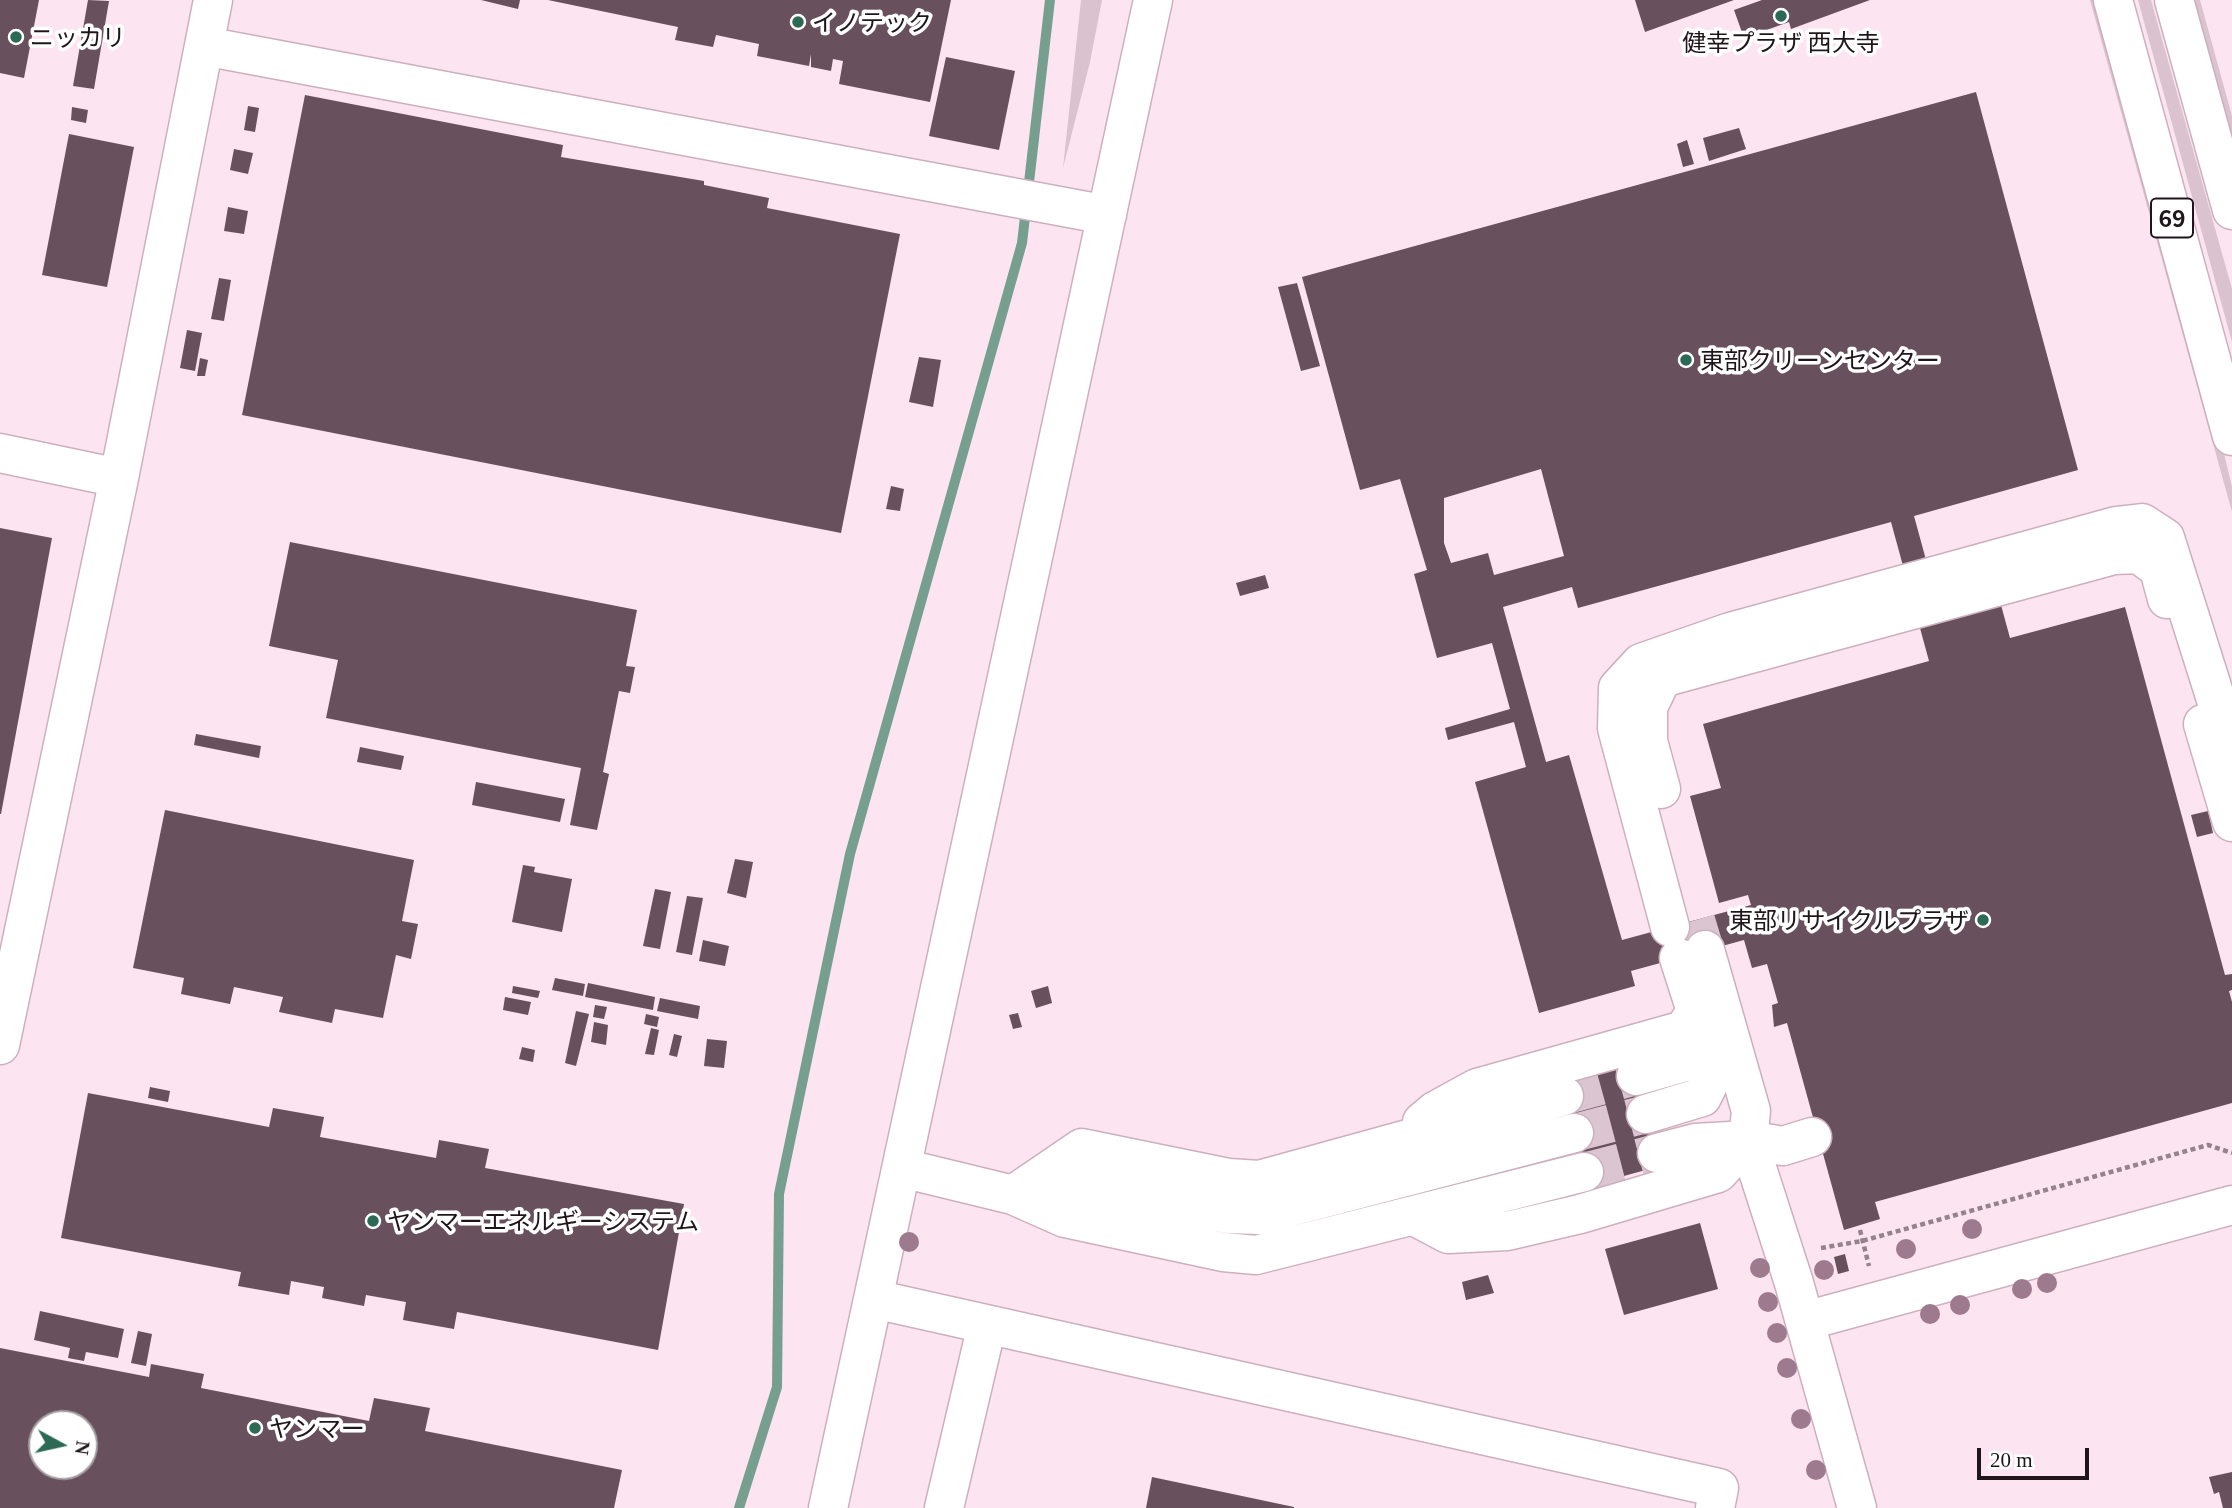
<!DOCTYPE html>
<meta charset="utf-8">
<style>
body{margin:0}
#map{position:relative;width:2232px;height:1508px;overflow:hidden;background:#fce4f0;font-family:Georgia,serif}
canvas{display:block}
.north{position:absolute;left:28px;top:1410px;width:70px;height:70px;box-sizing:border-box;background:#fff;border:2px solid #a5a1a3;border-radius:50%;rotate:98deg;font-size:19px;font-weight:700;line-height:28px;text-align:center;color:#1f151a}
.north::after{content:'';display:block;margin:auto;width:24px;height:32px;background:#2d6a56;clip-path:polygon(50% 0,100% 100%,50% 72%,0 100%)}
.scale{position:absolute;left:1977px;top:1448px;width:112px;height:32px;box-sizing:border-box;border:4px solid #1f151a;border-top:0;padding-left:9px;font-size:21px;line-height:24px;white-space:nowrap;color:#1f151a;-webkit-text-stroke:5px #fff;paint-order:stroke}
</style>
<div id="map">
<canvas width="2232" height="1508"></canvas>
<div class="north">N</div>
<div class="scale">20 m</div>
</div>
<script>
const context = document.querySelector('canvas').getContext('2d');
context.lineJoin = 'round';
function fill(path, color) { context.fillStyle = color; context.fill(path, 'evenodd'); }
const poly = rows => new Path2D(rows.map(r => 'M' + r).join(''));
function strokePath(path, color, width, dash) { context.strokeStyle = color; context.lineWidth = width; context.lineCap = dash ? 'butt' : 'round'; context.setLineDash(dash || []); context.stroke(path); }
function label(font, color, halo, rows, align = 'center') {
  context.font = font + ' Georgia,"Noto Sans JP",serif'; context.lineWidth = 7; context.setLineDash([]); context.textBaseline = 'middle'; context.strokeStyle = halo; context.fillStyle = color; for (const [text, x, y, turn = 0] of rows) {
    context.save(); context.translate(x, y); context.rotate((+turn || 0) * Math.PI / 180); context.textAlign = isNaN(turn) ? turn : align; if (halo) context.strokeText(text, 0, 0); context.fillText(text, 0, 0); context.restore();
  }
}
fill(poly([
 [1081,0,1102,0,1090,62,1063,168],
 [2090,0,2099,0,2222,445,2232,487,2232,512],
 [2138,0,2151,0,2232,289,2232,342],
 [2190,0,2200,0,2232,116,2232,150]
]), '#dac2ce');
strokePath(poly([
 [739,1508,777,1387,779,1194,850,854,1022,243,1050,0]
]), '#779f90', 10);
fill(poly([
 [0,0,39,0,24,78,0,73],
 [88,0,109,1,94,89,73,86],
 [481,0,520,0,518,9],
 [548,0,951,0,930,102,839,84,843,61,833,59,831,71,811,67,811,54,809,66,757,56,759,44,716,35,713,47,675,40,678,27],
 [1635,0,1734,0,1645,32],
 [1762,0,1870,0,1791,29,1789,22,1744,38,1734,10],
 [946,57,1015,71,999,150,929,136],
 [1976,92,2078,470,1914,516,1940,611,1998,594,2010,638,2125,607,2225,975,2232,974,2232,990,2229,991,2232,1002,2232,1103,1875,1202,1880,1219,1844,1230,1787,1023,1774,1027,1772,1005,1778,1003,1767,964,1752,968,1744,940,1631,971,1635,986,1539,1013,1475,782,1526,767,1514,722,1448,740,1445,728,1510,709,1492,643,1437,658,1414,574,1427,570,1400,479,1360,490,1302,277],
 [1541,469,1564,556,1494,575,1488,553,1451,563,1444,543,1444,498],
 [1891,522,1929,661,1703,724,1721,788,1690,796,1719,903,1748,895,1751,905,1622,940,1569,755,1546,762,1503,607,1572,587,1578,608],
 [305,95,563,145,561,157,704,181,704,185,769,198,767,208,900,234,841,533,242,415],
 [248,106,259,108,255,132,244,130],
 [72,107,88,110,86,123,71,120],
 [1739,128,1746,149,1709,161,1703,138],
 [69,134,134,147,107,287,42,275],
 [1687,140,1694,164,1683,167,1677,144],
 [234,149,253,153,248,174,230,170],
 [228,207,248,211,244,234,224,231],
 [219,278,231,280,224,321,211,319],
 [1297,283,1320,366,1301,371,1278,287],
 [187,330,202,333,195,371,180,368],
 [919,357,941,360,933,407,909,402],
 [200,358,208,360,205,376,197,376],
 [891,486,904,489,900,511,886,509],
 [0,528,52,538,1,814,0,814],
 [290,542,637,610,626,666,635,667,630,693,619,691,603,772,609,774,597,830,570,825,581,768,326,718,338,660,269,646],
 [1265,575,1269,588,1240,596,1236,583],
 [196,734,261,746,259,758,194,745],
 [360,747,404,756,401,770,357,762],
 [476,782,565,799,560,822,472,805],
 [165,810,414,860,402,921,418,924,411,959,396,955,383,1018,335,1009,332,1023,279,1012,283,997,234,987,230,1004,181,994,184,978,133,968],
 [2208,811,2213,833,2197,837,2191,815],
 [735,859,753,862,746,898,727,893],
 [523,865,535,867,534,872,572,879,562,932,512,922],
 [655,889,671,892,660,949,643,946],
 [687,896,703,898,692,955,676,952],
 [703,940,729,946,725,966,699,961],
 [555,978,585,984,583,996,552,990],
 [588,983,655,997,653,1010,585,997],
 [513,986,540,991,538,998,512,993],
 [1048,986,1052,1003,1036,1008,1031,991],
 [505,997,531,1002,528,1015,503,1010],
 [660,998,700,1006,698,1019,657,1011],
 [595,1005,607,1007,604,1019,593,1017],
 [576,1011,589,1014,576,1066,565,1063],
 [1018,1013,1022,1027,1013,1029,1009,1015],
 [646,1014,659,1017,657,1027,644,1024],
 [594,1022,608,1025,606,1045,591,1042],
 [651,1028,659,1030,654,1055,645,1054],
 [674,1034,682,1036,677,1057,669,1055],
 [707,1039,727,1041,724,1068,704,1066],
 [522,1047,535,1050,533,1062,519,1059],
 [1631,1058,1660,1166,1588,1186,1559,1078],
 [150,1087,170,1091,168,1102,148,1098],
 [88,1093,269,1127,273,1108,324,1117,320,1137,436,1158,439,1140,489,1149,485,1168,684,1204,658,1350,457,1312,454,1329,403,1320,406,1302,366,1295,364,1306,322,1298,324,1287,291,1281,289,1295,238,1286,241,1272,61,1238],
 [1700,1223,1718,1289,1624,1315,1605,1249],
 [1845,1254,1849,1271,1838,1274,1834,1257],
 [1488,1275,1494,1293,1466,1300,1462,1282],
 [40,1311,124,1329,118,1358,86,1352,84,1361,68,1358,70,1348,34,1340],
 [138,1331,152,1334,146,1366,131,1363],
 [0,1348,149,1377,151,1364,204,1374,201,1388,369,1421,374,1398,430,1408,425,1431,622,1470,614,1508,0,1508],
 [42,1424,84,1424,84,1466,42,1466],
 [2232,1472,2232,1508,2223,1508,2219,1492,2214,1494,2209,1477],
 [1152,1477,1294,1507,1294,1508,1146,1508]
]), '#68505c');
strokePath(poly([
 [1696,920,1705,950],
 [1564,1096,1636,1076],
 [1574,1133,1646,1114],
 [1584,1172,1657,1153]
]), '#dbc5d0', 38, [38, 19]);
const minor = poly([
 [204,46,1107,215],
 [0,453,119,478],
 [2203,724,2232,822],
 [1661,789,1648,741,1648,707,1662,678,2114,555,2139,554,2159,569,2167,599],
 [1670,927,1617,728,1618,688,1641,663,1730,632,2116,526,2142,523,2165,538,2232,750],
 [1705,950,1751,1111,1748,1140,1794,1283,1857,1508],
 [0,1045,119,478,213,0],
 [1636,1076,1692,1060,1702,1039],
 [1646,1114,1702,1097,1711,1079,1696,1011,1679,958],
 [1422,1122,1435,1111,1477,1088,1684,1030,1696,1011],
 [1657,1153,1695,1143,1748,1140,1783,1146,1812,1137],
 [902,1168,1013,1195,1065,1218,1223,1252,1256,1255,1584,1172],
 [1025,1192,1075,1183,1227,1214,1259,1215,1574,1133],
 [1013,1195,1082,1148,1229,1178,1259,1180,1564,1096],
 [1414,1216,1448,1234,1507,1231,1580,1214,1718,1173,1748,1140],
 [874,1299,1719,1488,1715,1508],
 [1805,1321,2232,1205],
 [828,1508,1153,0],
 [944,1508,987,1325]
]);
const major = poly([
 [2113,0,2232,436],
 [2174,0,2232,210]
]);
strokePath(minor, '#cdb0be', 41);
strokePath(major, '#cdb0be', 41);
strokePath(poly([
 [1860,1230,1869,1266],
 [1821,1248,1862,1241,2208,1145,2232,1153]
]), '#94838c', 4.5, [5, 3.5]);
strokePath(minor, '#fff', 38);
strokePath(major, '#fff', 38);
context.fillStyle = '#9e7a8e';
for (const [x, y] of [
 [1972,1229],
 [909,1242],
 [1906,1249],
 [1760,1268],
 [1824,1270],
 [2047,1283],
 [2022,1289],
 [1768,1302],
 [1960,1305],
 [1930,1314],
 [1777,1333],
 [1787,1368],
 [1801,1419],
 [1816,1470]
]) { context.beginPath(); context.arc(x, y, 10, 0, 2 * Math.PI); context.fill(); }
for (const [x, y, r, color] of [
 [1781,16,7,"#2d6a56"],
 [798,22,7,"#2d6a56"],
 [16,37,7,"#2d6a56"],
 [1686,360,7,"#2d6a56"],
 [1983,920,7,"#2d6a56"],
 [373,1221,7,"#2d6a56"],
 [255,1428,7,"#2d6a56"]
]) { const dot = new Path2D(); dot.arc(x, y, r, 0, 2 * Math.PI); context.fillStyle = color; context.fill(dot); strokePath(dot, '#fff', 2.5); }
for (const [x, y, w] of [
 [2172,218,42]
]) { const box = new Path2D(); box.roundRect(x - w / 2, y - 19.5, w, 39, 5); context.fillStyle = '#fff'; context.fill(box); strokePath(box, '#1f151a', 2); }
label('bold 23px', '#1f151a', null, [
 ["69",2172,218]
]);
label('24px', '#1f151a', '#fff', [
 ["イノテック",812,22],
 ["ニッカリ",30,37],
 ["健幸プラザ 西大寺",1781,42,"center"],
 ["東部クリーンセンター",1700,360],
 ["東部リサイクルプラザ",1969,920,"right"],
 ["ヤンマーエネルギーシステム",387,1221],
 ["ヤンマー",269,1428]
], 'left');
</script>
